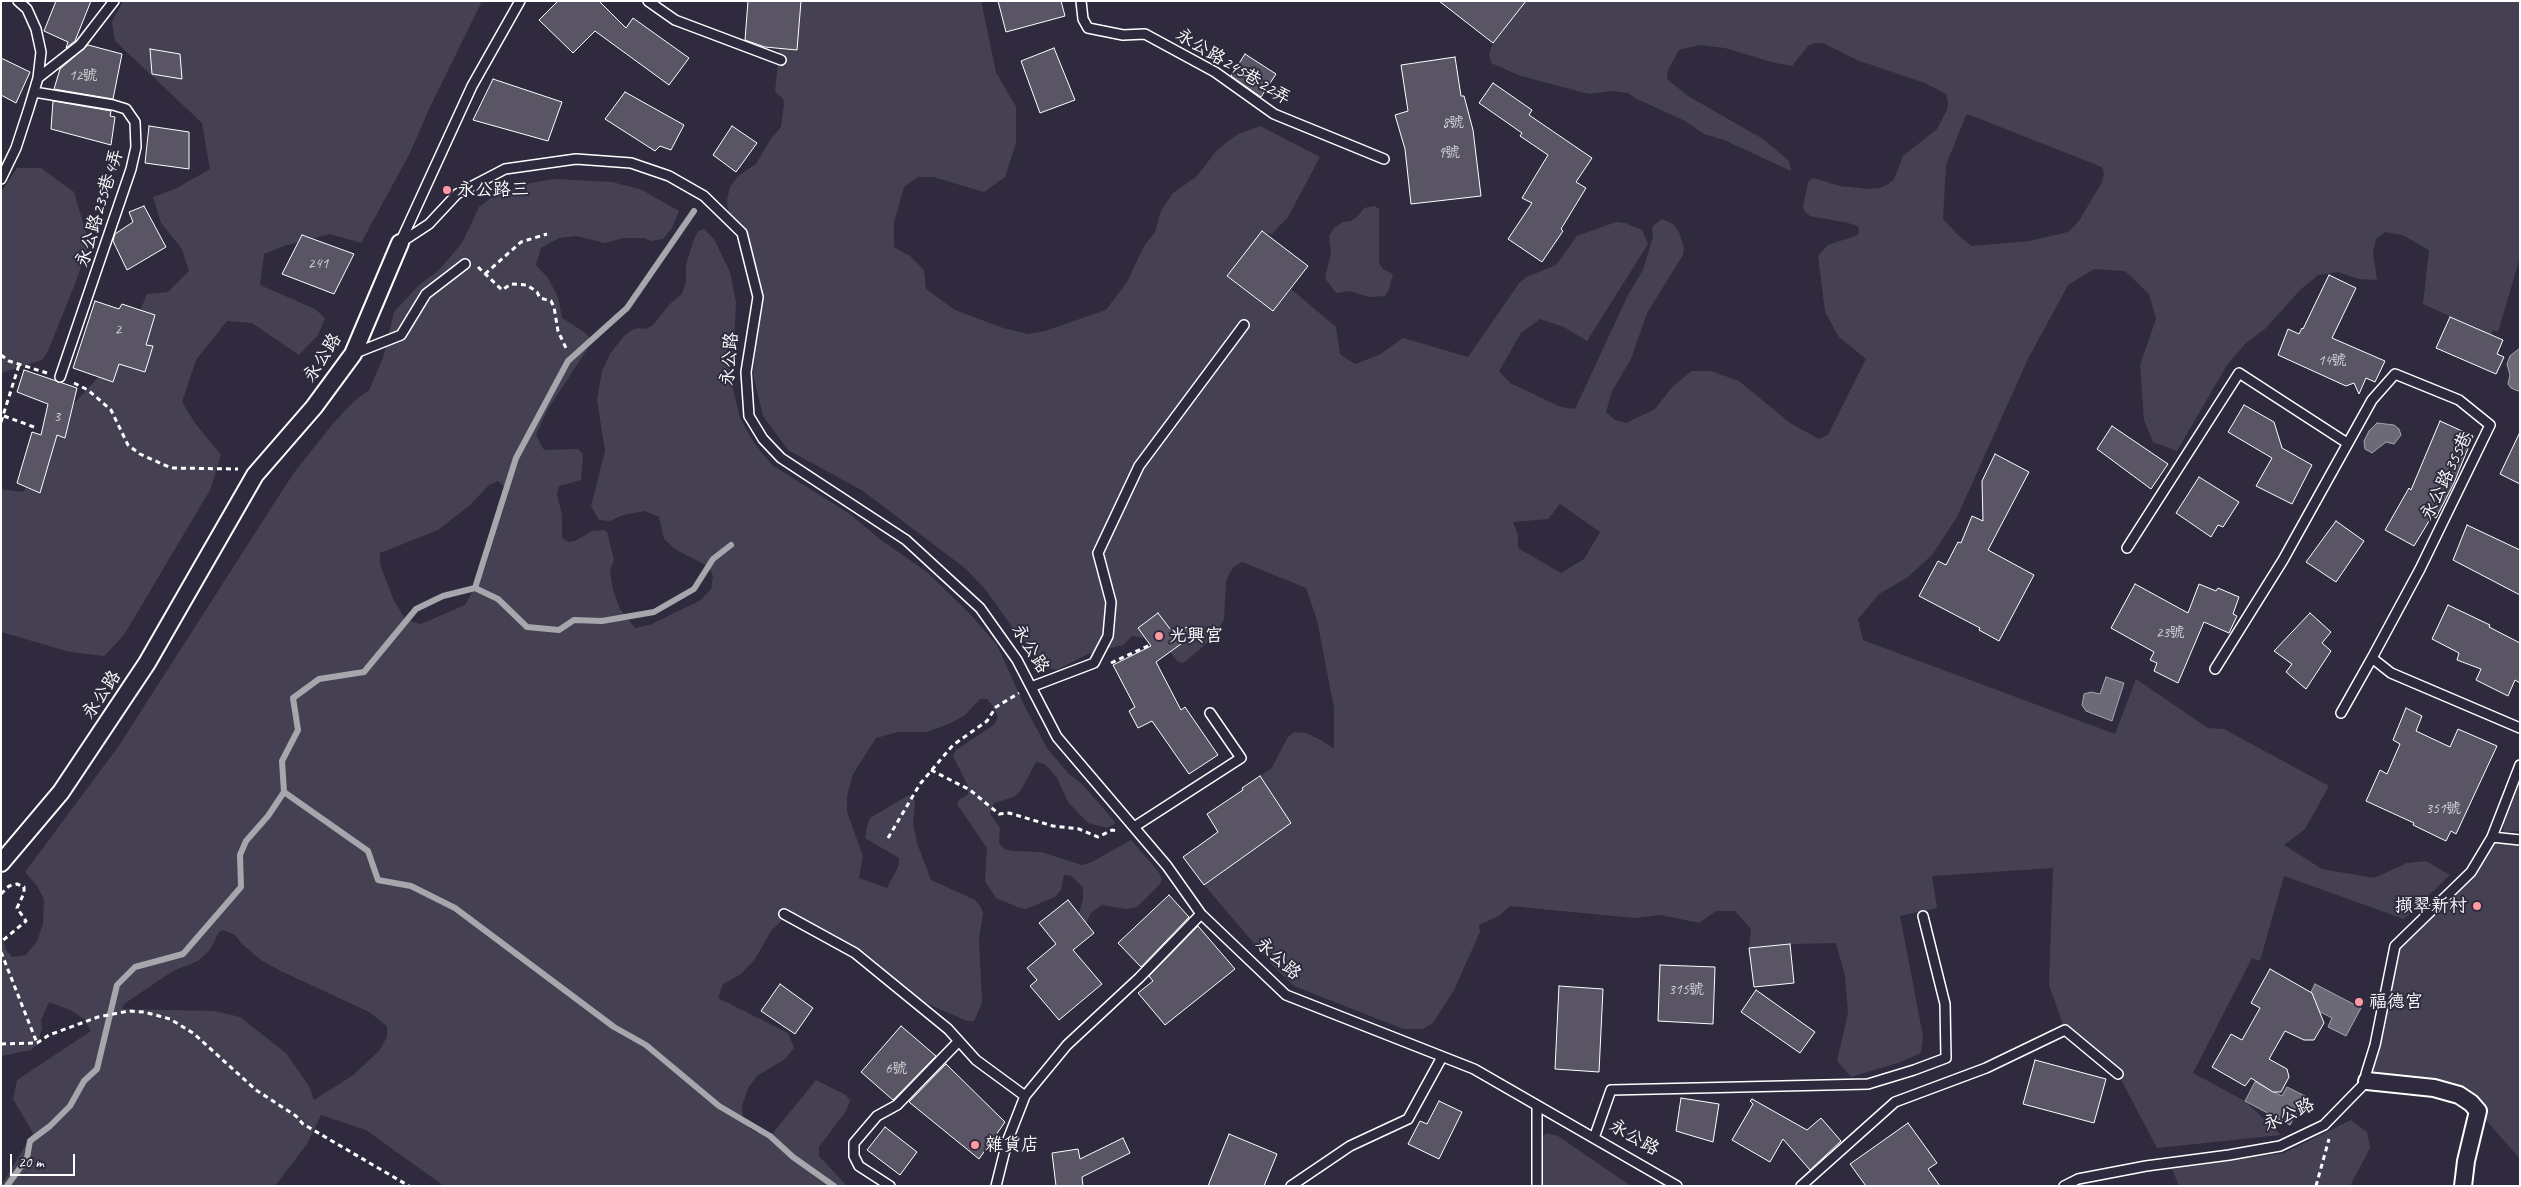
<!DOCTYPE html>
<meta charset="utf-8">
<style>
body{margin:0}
#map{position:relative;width:2521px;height:1187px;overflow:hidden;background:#2f2a3d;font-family:Caveat,sans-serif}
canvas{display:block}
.frame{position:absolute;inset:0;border:2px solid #fff;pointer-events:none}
.scale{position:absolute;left:10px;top:1154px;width:65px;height:22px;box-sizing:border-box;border:2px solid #fff;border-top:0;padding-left:6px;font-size:15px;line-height:18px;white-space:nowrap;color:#fff;-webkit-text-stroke:4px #2f2a3d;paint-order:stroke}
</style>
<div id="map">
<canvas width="2521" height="1187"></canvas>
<div class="frame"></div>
<div class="scale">20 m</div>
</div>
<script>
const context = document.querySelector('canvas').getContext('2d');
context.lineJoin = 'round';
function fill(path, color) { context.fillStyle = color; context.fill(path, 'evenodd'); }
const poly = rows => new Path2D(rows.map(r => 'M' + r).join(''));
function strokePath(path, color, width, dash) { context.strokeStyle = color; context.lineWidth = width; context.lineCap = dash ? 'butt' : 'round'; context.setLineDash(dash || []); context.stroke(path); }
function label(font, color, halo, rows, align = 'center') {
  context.font = font + ' Caveat,"LXGW WenKai TC",sans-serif'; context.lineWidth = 4; context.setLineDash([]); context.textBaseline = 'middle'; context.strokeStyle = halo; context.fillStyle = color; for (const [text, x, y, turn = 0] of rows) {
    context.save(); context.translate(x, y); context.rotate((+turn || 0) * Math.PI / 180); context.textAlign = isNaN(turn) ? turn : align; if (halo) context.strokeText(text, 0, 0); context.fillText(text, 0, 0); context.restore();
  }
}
fill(poly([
 [123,1,482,1,430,107,410,153,361,243,330,234,284,246,264,254,260,285,315,309,325,318,318,335,299,355,252,323,227,321,196,360,182,402,195,423,221,455,210,490,124,635,104,656,70,652,1,632,1,489,23,492,39,470,56,423,105,370,131,333,147,294,168,292,189,271,182,249,161,223,153,197,177,188,210,169,202,123,115,41,112,22],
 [784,1,981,1,996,72,1016,107,1016,143,1005,177,984,192,933,177,918,177,904,187,894,222,894,247,910,256,924,270,926,289,955,310,1003,328,1028,334,1045,331,1106,310,1127,282,1144,246,1155,232,1161,211,1172,194,1197,176,1217,150,1238,134,1260,126,1320,157,1288,217,1272,234,1262,232,1227,277,1273,311,1291,289,1336,327,1340,354,1355,364,1379,355,1403,338,1468,357,1520,282,1527,277,1556,265,1577,236,1616,222,1625,223,1642,230,1648,244,1587,341,1564,327,1540,319,1521,333,1499,371,1510,383,1561,407,1575,409,1628,295,1643,270,1653,237,1652,227,1662,219,1673,224,1679,232,1684,248,1683,255,1647,313,1631,359,1612,391,1606,412,1615,420,1626,423,1655,409,1673,386,1692,371,1711,371,1739,381,1790,423,1819,439,1828,435,1866,359,1839,337,1825,312,1818,256,1828,245,1858,235,1859,229,1857,226,1848,223,1810,216,1805,212,1803,207,1808,182,1813,178,1840,186,1868,189,1880,188,1887,185,1894,179,1903,156,1937,129,1947,110,1948,102,1946,94,1925,83,1857,60,1823,43,1815,43,1808,46,1792,66,1775,63,1725,48,1699,45,1679,50,1668,70,1667,79,1688,96,1763,139,1789,161,1791,171,1724,140,1704,134,1685,121,1637,99,1628,93,1612,91,1589,94,1521,76,1491,63,1489,54,1493,43,1526,1,2520,1,2520,257,2498,332,2493,330,2491,335,2423,304,2429,250,2402,235,2385,232,2376,239,2373,253,2377,280,2358,279,2338,272,2318,275,2300,290,2266,328,2246,343,2227,365,2177,451,2153,442,2144,420,2140,365,2156,319,2149,294,2125,271,2094,269,2068,285,2028,359,1957,517,1932,555,1908,577,1879,594,1858,619,1863,640,2115,734,2136,679,2208,728,2224,729,2329,786,2305,829,2284,845,2322,869,2374,878,2407,863,2426,861,2450,875,2404,919,2284,876,2260,961,2252,958,2193,1073,2245,1101,2281,1135,2157,1148,2118,1074,2065,1030,2049,985,2053,868,1932,876,1937,908,1900,916,1923,1036,1921,1053,1901,1062,1851,1077,1837,1061,1848,1013,1845,976,1836,943,1790,944,1749,948,1751,929,1735,911,1716,911,1699,923,1661,915,1635,918,1510,906,1499,916,1479,925,1480,932,1454,990,1433,1023,1423,1029,1403,1029,1294,986,1277,970,1204,885,1270,839,1273,835,1260,776,1271,769,1288,737,1294,732,1306,733,1321,740,1334,749,1334,708,1317,620,1306,588,1242,562,1235,566,1230,572,1226,582,1224,619,1215,636,1186,661,1182,663,1177,661,1162,641,1132,636,1123,645,1088,654,1057,670,1040,666,985,589,966,569,863,491,788,450,763,416,753,374,762,299,747,234,728,213,727,200,730,187,738,176,756,164,770,140,781,127,784,104,783,98,775,92],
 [1966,115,1970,115,2102,167,2104,174,2102,182,2079,221,2068,232,2029,241,1971,246,1958,235,1943,219,1946,165],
 [1560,504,1600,532,1584,559,1561,573,1518,548,1518,535,1513,522,1548,519],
 [17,168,41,168,74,192,89,243,75,284,48,351,42,360,1,373,1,192],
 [555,179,612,182,642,190,679,211,672,228,663,239,651,241,644,238,623,238,605,243,576,236,559,238,541,248,536,265,548,278,558,297,562,318,584,332,590,338,588,348,548,409,536,435,544,450,578,449,583,454,581,480,559,486,557,494,562,515,562,538,568,542,575,541,592,531,604,530,607,532,614,560,610,570,613,590,620,609,635,628,650,625,701,600,711,589,713,576,709,567,675,549,664,539,659,517,645,511,623,515,610,521,599,520,591,506,605,451,597,400,602,371,610,354,624,336,632,330,639,328,646,329,653,325,670,304,682,294,686,282,686,265,693,242,698,231,704,229,714,239,730,272,736,302,732,385,740,418,754,443,772,465,850,514,881,540,927,572,970,614,997,645,1025,707,1047,748,1068,773,1081,783,1116,823,1107,828,1088,823,1068,802,1057,778,1045,764,1036,762,1021,790,1014,797,994,803,990,814,1000,828,999,843,1004,849,1012,851,1041,852,1082,865,1092,862,1131,840,1158,871,1162,879,1160,884,1137,907,1126,909,1102,905,1091,913,1086,923,1079,914,1083,899,1083,888,1072,876,1064,875,1061,890,1055,897,1026,909,1020,908,996,898,985,881,987,848,957,804,960,799,968,795,968,786,953,756,956,750,995,724,998,717,992,705,987,699,980,699,965,715,949,724,927,732,898,732,876,738,853,774,847,796,847,812,863,856,859,878,887,888,899,865,899,858,865,838,867,826,870,818,909,795,915,801,913,823,917,843,931,880,975,900,980,906,983,913,979,940,982,1003,974,1021,967,1021,926,1003,862,950,790,912,771,931,755,959,741,974,723,984,718,998,788,1033,794,1048,785,1059,757,1076,748,1088,742,1106,743,1123,755,1132,764,1134,773,1133,816,1080,846,1095,850,1101,846,1111,819,1147,819,1156,847,1186,444,1186,366,1130,321,1115,307,1144,275,1186,1,1186,33,1133,13,1099,17,1080,91,1031,84,1019,72,1011,49,1002,41,1020,42,1028,37,1045,31,1050,1,1056,1,931,6,950,12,957,26,955,37,941,43,924,44,899,37,886,25,872,118,747,293,474,331,426,353,402,369,390,383,358,394,312,419,285,438,271,462,243,479,207,496,194,531,183],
 [498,481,509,491,485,568,465,605,421,624,406,620,394,601,380,564,380,553,438,530,470,505,489,485],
 [223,930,235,935,242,944,262,961,283,972,369,1012,387,1026,387,1037,379,1051,352,1076,314,1100,309,1086,286,1053,240,1017,214,1011,122,1009,124,1004,173,971,198,961,210,950,219,932],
 [1375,206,1379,209,1379,263,1383,269,1393,274,1389,289,1385,296,1369,297,1350,291,1336,293,1325,278,1331,253,1329,236,1334,228,1343,222,1351,221,1358,216,1364,208],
 [2520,783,2520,831,2503,832,2504,823],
 [2492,837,2520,840,2520,1159,2478,1111,2459,1095,2367,1081,2395,946,2471,872],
 [2351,1120,2367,1132,2370,1148,2350,1186,2179,1186,2172,1169,2284,1153],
 [1547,1133,1558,1136,1631,1186,1533,1186,1542,1180,1541,1138]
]), '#464152');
const water = poly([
 [2520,348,2520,390,2518,391,2511,388,2508,384,2510,375,2507,364,2510,356,2520,348],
 [2377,423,2394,425,2399,429,2401,435,2394,444,2386,442,2372,453,2365,449,2364,441,2369,431,2377,423],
 [2106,677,2124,683,2112,721,2086,711,2082,705,2084,694,2091,692,2100,694,2106,677],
 [2315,984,2361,1008,2346,1036,2328,1027,2332,1018,2305,1004,2315,984],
 [2255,1082,2282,1096,2287,1087,2305,1096,2290,1125,2245,1101,2255,1082]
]);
fill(water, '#6d6a77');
strokePath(water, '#a7a6ad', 1);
strokePath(poly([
 [475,588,516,458,568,361,627,308,694,211],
 [284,792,368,851,378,880,411,886,455,908,614,1027,646,1045,719,1106,770,1136,793,1157,834,1186],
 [7,1186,27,1158,30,1141,50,1126,70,1106,84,1081,97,1069,117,985,135,967,183,954,241,887,240,855,246,841,268,816,284,792,282,761,298,730,293,698,319,679,364,672,416,609,443,596,475,588,498,599,527,627,559,630,574,620,602,621,654,612,694,589,713,559,731,545]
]), '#a7a6ad', 6);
const building = poly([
 [56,1,91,1,75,41,66,48,68,42,44,31,56,1],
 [558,1,599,1,626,28,633,18,689,58,669,85,595,31,573,53,539,20,558,1],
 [748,1,801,1,797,50,765,47,745,40,748,1],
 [998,1,1061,1,1065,16,1006,32,998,1],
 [1439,1,1526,1,1493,43,1439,1],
 [88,45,122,54,113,99,54,89,60,69,88,45],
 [1054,48,1075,100,1040,113,1021,61,1054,48],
 [150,49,180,54,182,79,152,74,150,49],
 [1245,54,1276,74,1261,97,1231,76,1245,54],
 [1455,57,1461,96,1464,96,1473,130,1481,196,1411,204,1405,149,1395,115,1408,111,1401,65,1455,57],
 [1,58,30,72,16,103,1,95,1,58],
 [493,79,562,102,548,141,473,120,493,79],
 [1493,83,1532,110,1529,115,1592,158,1576,182,1586,188,1561,229,1563,231,1542,262,1508,239,1532,203,1522,198,1548,155,1520,136,1522,133,1479,103,1493,83],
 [625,92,684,125,671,150,660,146,655,151,605,119,625,92],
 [53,101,111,111,110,116,115,117,111,145,51,129,53,101],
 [149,126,189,132,189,169,145,163,149,126],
 [732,126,757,143,736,172,713,155,732,126],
 [144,206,166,247,127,270,113,241,115,234,133,222,129,212,144,206],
 [1262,231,1308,266,1273,311,1227,276,1262,231],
 [302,235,354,254,334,294,282,274,302,235],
 [2329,275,2356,288,2332,338,2385,361,2375,382,2366,378,2359,394,2354,383,2346,386,2278,355,2288,329,2299,334,2302,328,2303,329,2329,275],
 [95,301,119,309,122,304,155,315,146,345,153,346,145,372,119,364,113,382,73,368,95,301],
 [2450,317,2503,340,2497,354,2504,357,2496,374,2436,348,2450,317],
 [24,370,77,388,65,438,57,435,40,493,17,483,32,432,41,435,48,404,17,392,24,370],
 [2244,405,2274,422,2282,448,2312,465,2292,504,2256,486,2272,458,2228,432,2244,405],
 [2440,421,2473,436,2454,483,2436,518,2432,516,2414,546,2385,530,2409,488,2411,490,2440,421],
 [2112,426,2168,464,2151,489,2097,449,2112,426],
 [2520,432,2520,484,2500,474,2520,432],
 [1995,454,2029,472,1988,550,2034,575,1999,641,1979,630,1980,628,1919,596,1938,561,1946,565,1958,542,1961,543,1972,516,1983,521,1982,481,1995,454],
 [2199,477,2239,502,2223,527,2218,525,2211,537,2176,513,2199,477],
 [2336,521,2364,541,2336,582,2306,562,2336,521],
 [2467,525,2520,550,2520,595,2453,560,2467,525],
 [2135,584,2188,613,2199,584,2216,591,2218,588,2239,597,2233,614,2237,616,2229,633,2204,622,2178,683,2154,671,2157,663,2150,660,2154,652,2111,628,2135,584],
 [2448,605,2490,625,2489,627,2520,643,2520,683,2515,680,2508,696,2476,680,2481,669,2457,660,2459,653,2432,639,2448,605],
 [1158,613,1174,634,1187,627,1192,636,1156,662,1181,710,1185,707,1218,755,1189,774,1152,721,1138,728,1129,711,1135,707,1113,665,1151,646,1138,628,1158,613],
 [2310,613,2331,632,2322,643,2331,651,2306,689,2286,672,2292,664,2274,651,2310,613],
 [2406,708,2422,716,2416,731,2450,747,2458,729,2497,746,2456,834,2451,831,2446,841,2413,825,2414,823,2366,801,2380,770,2387,774,2400,744,2393,740,2406,708],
 [1260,776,1291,823,1204,885,1183,857,1218,832,1207,814,1243,790,1242,788,1260,776],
 [1169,895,1189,917,1141,967,1118,943,1169,895],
 [1068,900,1094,933,1073,950,1102,984,1059,1020,1030,986,1037,980,1027,968,1056,944,1039,923,1068,900],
 [1198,926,1235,969,1165,1025,1138,993,1153,981,1149,976,1198,926],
 [1790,944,1794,983,1754,987,1749,948,1790,944],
 [1660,965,1715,967,1713,1024,1658,1021,1660,965],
 [2270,969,2312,993,2324,1023,2314,1040,2304,1040,2285,1031,2269,1059,2287,1069,2289,1077,2281,1092,2273,1092,2251,1078,2245,1086,2212,1067,2231,1034,2242,1040,2260,1008,2251,1003,2270,969],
 [780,984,813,1008,795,1034,761,1011,780,984],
 [1559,986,1603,989,1599,1072,1555,1069,1559,986],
 [1756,990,1815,1032,1800,1053,1741,1012,1756,990],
 [901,1026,936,1056,893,1100,861,1072,901,1026],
 [2035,1060,2106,1079,2094,1123,2023,1104,2035,1060],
 [946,1064,1005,1122,979,1159,909,1102,946,1064],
 [1681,1098,1719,1104,1713,1142,1676,1131,1681,1098],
 [1752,1099,1807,1130,1821,1118,1841,1141,1810,1170,1783,1139,1770,1162,1732,1140,1753,1104,1750,1101,1752,1099],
 [1439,1101,1462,1112,1439,1159,1408,1144,1420,1121,1427,1124,1439,1101],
 [1908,1123,1937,1163,1928,1169,1940,1186,1866,1186,1850,1164,1908,1123],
 [885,1127,917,1152,900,1175,867,1150,885,1127],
 [1229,1134,1277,1154,1264,1186,1208,1186,1229,1134],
 [1123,1138,1130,1153,1082,1177,1083,1186,1056,1186,1052,1153,1078,1149,1080,1159,1123,1138]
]);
fill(building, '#595564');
strokePath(building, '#fff', 1);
const service = poly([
 [648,1,675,20,781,60],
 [1081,1,1083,19,1088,28,1123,35,1145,34,1215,72,1274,114,1384,159],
 [38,78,80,45,114,1],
 [34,92,113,105,126,109,135,122,136,147,131,169,60,377],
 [1,179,16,148,29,108,38,78,41,52,36,29,27,9,18,1],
 [400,243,429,224,457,194,505,169,576,159,631,163,669,176,704,196,742,233,758,297,746,372,749,416,763,439,781,458,906,540,980,608,1017,660,1057,737,1167,866,1201,914,1286,995,1474,1069,1677,1186],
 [400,243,472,86,520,1],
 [353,354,401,335,426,294,465,264],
 [2127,548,2239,373,2347,443],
 [2215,669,2283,560,2372,400,2395,374,2459,400,2490,425,2420,569,2372,658,2391,673,2520,728],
 [1031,687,1094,663,1108,636,1111,602,1098,553,1139,466,1244,325],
 [2341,713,2372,658],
 [1134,827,1241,758,1210,713],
 [2492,837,2520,840],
 [784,914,855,953,948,1029,976,1060,1025,1096],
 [1537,1106,1537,1186],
 [1594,1138,1611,1090,1868,1084,1914,1070,1946,1058,1945,1004,1923,916],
 [890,1186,859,1166,854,1156,854,1143,877,1116,897,1105,959,1041],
 [996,1186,1007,1142,1025,1096,1067,1045,1139,978,1201,914],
 [1291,1186,1350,1146,1408,1119,1442,1057],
 [1801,1186,1895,1102,1986,1068,2065,1030,2118,1074],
 [2064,1186,2078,1179,2146,1166,2229,1155,2280,1146,2324,1125,2367,1081,2366,1074,2375,1045,2395,946,2471,872,2492,837,2520,765]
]);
const minor = poly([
 [1,863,61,792,147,663,255,475,314,407,353,354,400,243],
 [2367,1081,2434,1088,2459,1095,2471,1103,2478,1111,2466,1161,2463,1186]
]);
strokePath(service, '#fff', 12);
strokePath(minor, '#fff', 20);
strokePath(poly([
 [478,267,502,290,511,284,527,285,537,292,540,298,551,301,554,307,558,331,566,348],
 [485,274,521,242,547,234],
 [1,355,9,361,47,373],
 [74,383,88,390,111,410,128,445,140,454,171,468,238,469],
 [4,416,34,427],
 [1,422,19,365],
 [1111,663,1150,645],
 [931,770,970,790,999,814,1009,813,1053,826,1079,829,1098,837,1112,830,1117,831],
 [888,838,920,784,953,745,987,721,996,707,1019,693],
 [1,894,9,886,17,884,24,887,24,893,17,908,26,921,1,942],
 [1,952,37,1043],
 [1,1044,37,1043,49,1035,98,1017,129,1011,144,1012,170,1019,193,1033,256,1090,296,1116,303,1124,409,1186],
 [2316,1186,2329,1139]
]), '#fff', 3, [5, 4]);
strokePath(service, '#2f2a3d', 9);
strokePath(minor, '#2f2a3d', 16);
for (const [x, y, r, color] of [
 [447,190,5,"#ff9aa2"],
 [1159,636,5,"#ff9aa2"],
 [2477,906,5,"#ff9aa2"],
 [2359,1002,5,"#ff9aa2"],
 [975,1145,5,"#ff9aa2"]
]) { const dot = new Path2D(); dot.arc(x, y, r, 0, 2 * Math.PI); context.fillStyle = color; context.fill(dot); strokePath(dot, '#2f2a3d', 2); }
label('15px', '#d6d4d8', null, [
 ["12號",83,76],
 ["8號",1453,123],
 ["9號",1449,153],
 ["241",318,264],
 ["2",118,330],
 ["14號",2332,361],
 ["3",57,417],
 ["23號",2170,633],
 ["351號",2443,809],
 ["315號",1686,990],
 ["6號",896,1069]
]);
label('18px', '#fff', '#2f2a3d', [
 ["永公路245巷22弄",1233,67,31],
 ["永公路235巷4弄",100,208,-73],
 ["永公路",323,358,-57],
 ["永公路",730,359,-85],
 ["永公路355巷",2447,476,-64],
 ["永公路",1030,649,58],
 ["永公路",102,695,-56],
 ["永公路",1278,959,42],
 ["永公路",2289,1115,-25],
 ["永公路",1634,1138,30]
]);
label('18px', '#fff', '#2f2a3d', [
 ["永公路三",457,190],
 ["光興宮",1169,636],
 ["擷翠新村",2467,906,"right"],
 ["福德宮",2369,1002],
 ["雜貨店",985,1145]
], 'left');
</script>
